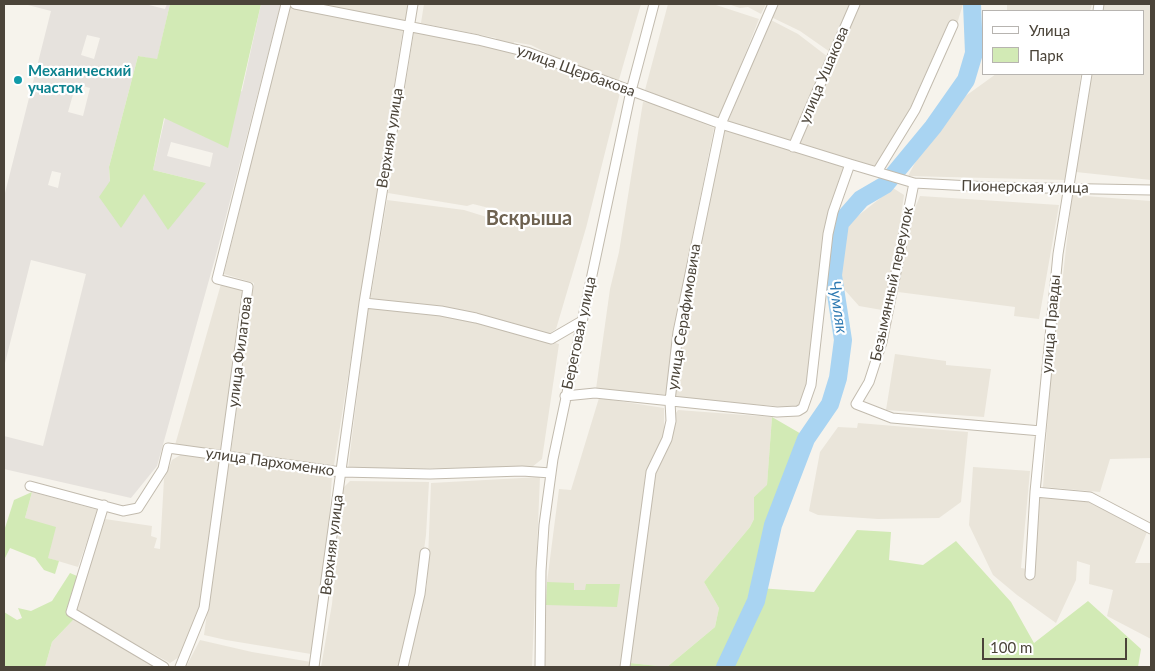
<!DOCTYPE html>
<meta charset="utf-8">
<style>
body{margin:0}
#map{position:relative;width:1155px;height:671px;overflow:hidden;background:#f6f3ec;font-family:Lato,sans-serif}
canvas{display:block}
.frame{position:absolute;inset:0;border:5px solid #4b4439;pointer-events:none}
.legend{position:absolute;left:982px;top:10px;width:162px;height:65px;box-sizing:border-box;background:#fff;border:1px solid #b7b4b0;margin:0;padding:6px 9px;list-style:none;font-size:15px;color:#4b4439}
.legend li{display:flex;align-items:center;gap:10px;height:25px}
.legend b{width:25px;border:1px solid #b7b4b0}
.scale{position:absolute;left:982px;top:638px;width:145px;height:22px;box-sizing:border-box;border:2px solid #4b4439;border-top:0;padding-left:6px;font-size:15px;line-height:18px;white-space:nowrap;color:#4b4439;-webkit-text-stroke:4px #fff;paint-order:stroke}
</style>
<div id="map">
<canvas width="1155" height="671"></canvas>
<div class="frame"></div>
<ul class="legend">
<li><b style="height:6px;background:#fff"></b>Улица</li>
<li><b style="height:14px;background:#d2eab5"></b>Парк</li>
</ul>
<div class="scale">100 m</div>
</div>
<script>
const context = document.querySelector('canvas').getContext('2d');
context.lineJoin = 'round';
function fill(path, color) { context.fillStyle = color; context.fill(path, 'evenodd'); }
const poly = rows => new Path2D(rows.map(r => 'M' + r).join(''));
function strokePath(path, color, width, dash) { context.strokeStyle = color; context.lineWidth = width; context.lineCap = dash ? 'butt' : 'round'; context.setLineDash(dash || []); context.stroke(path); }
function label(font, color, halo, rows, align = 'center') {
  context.font = font + ' Lato,sans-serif'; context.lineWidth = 4.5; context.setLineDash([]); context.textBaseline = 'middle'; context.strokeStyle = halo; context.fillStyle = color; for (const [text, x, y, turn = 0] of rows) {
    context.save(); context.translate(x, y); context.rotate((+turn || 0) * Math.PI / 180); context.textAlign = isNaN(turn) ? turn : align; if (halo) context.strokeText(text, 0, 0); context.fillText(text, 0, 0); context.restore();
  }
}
fill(poly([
 [310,4,409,4,406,24],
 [424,4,641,4,618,83,571,65,531,45,514,42,513,46,498,42,496,38,421,23],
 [668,4,713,4,759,19,719,120,645,90],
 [728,4,766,4,761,14,748,7,740,8],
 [775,4,851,4,830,52,800,31,769,16],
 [859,4,963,4,957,24,949,21,903,124,876,168,799,144],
 [1007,4,1092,4,1090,11,1007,11],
 [1103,4,1151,4,1151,180,1076,172,1092,74,1144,74,1144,11,1102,11],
 [298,6,403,29,334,465,329,467,238,454,231,451,254,283,224,274,289,8],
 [769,19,798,34,828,57,790,143,728,122],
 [414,32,498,48,621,89,586,228,556,329,547,335,370,301,387,200,464,210,506,223,509,213,473,204,467,206,388,193],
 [996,74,1081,74,1066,180,908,176,931,133,960,100],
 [643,102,654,103,714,128,675,326,669,395,596,389,610,289,619,252],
 [724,129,844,167,827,229,806,392,800,408,674,398,679,343],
 [893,188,904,195,896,251,882,310,859,306,843,288,841,261,843,242,849,223],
 [1072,195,1151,201,1151,458,1110,459,1100,492,1043,487,1053,338,1061,293],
 [920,196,1059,205,1039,319,1014,316,1015,307,898,292,908,224],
 [221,284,243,289,223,452,175,445],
 [368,307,456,316,559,344,542,459,532,467,348,469],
 [895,354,946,361,946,365,991,369,984,417,886,410],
 [599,398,664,408,664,434,646,472,621,667,544,667,547,582,559,489,571,490],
 [678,410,772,417,767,486,754,497,754,519,750,527,704,582,719,608,715,627,667,667,630,663,655,471,671,442,673,417],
 [858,423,968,432,961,502,939,518,878,519,818,515,809,511,820,452,838,427,857,428],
 [182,454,221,459,204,604,179,657,170,663,76,611,105,519,152,526,151,536,157,538,154,548,160,549,164,479,172,460],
 [231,461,332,475,328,542,311,654,226,640,204,635,227,466],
 [973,467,1030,471,1021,568,1027,569,1027,579,1034,579,1039,496,1086,501,1147,532,1135,563,1151,563,1151,639,1107,616,1113,590,1089,584,1090,565,1077,561,1076,580,1056,623,1017,595,993,575,969,525],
 [540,477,532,667,407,667,427,585,431,483],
 [350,481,429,482,426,535,418,594,400,667,321,667,332,604,343,488],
 [32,492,98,510,78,567,48,558,25,518],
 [74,619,154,667,45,667,52,642],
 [200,640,252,652,311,662,309,667,186,667]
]), '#eae5da');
fill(poly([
 [24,4,145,4,165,9,167,4,170,4,157,60,138,56,109,167,110,181,144,194,206,183,153,170,165,118,242,91,261,4,281,4,216,255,157,466,131,498,4,469,4,436,43,446,86,274,31,260,4,367,4,197,51,11],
 [87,35,100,38,94,59,81,55],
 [76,84,90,88,83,116,68,112],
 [171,142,213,153,210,167,167,156],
 [52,171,61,173,58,188,48,185]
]), '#e6e2dd');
fill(poly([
 [170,4,261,4,228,148,164,118,153,170,206,183,168,230,144,194,121,228,99,197,110,181,109,167,138,56,157,59],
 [772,417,803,435,787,486,775,513,777,515,759,588,814,592,857,530,891,532,889,560,923,565,956,541,1011,602,1034,643,1088,601,1141,649,1138,667,630,667,630,663,667,667,715,627,719,608,704,582,750,527,754,519,754,497,767,485],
 [32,492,25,518,56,527,48,558,59,561,55,574,44,570,35,558,10,548,4,560,4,531,14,500],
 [70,573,77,576,66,613,74,619,52,642,45,667,4,667,4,612,17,620,22,618,18,608,31,611,52,601],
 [547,582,574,583,574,590,585,590,586,584,620,584,617,607,546,605]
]), '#d2eab5');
strokePath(poly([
 [725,667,756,601,773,525,806,439,830,404,838,378,843,340,833,275,840,223,861,199,885,185,933,127,966,80,974,53,972,4]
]), '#a9d4f2', 18);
const street = poly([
 [295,4,478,40,527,52,721,124,850,164],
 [1098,11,1099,4],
 [793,147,855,4],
 [877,172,914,183,990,187,1151,190],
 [914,183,882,342,869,382,856,404,892,418,1041,431],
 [364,303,441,311,476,318,551,339,582,321],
 [565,396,595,393,777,412,798,411,803,408,811,385,828,234,833,212,850,164,877,172,915,110,953,25],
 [30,486,123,511,138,508,163,469,168,448,341,472,430,474,522,471,551,473],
 [1035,492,1090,497,1151,529],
 [104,505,71,612,164,667],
 [1030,575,1035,492,1058,254,1087,74],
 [180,667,204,608,248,287,217,279,286,4],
 [314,667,364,303,413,4],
 [403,667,420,594,425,553],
 [540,667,541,571,544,525,553,459,631,91,654,4],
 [625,667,651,472,667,439,671,421,670,401,678,332,721,124,773,4]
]);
strokePath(street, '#c2bbae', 11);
strokePath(street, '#fff', 9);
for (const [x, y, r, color] of [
 [18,80,5,"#0f9aa8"]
]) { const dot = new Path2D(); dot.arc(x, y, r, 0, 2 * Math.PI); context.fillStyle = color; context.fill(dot); strokePath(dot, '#fff', 2); }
label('bold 15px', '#0d838f', '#fff', [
 ["Механический",28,71],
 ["участок",28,88]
], 'left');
label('15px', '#4b4439', '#fff', [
 ["улица Щербакова",576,71,20],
 ["улица Ушакова",824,75,-67],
 ["Верхняя улица",390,138,-81],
 ["Пионерская улица",1025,187,1],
 ["Безымянный переулок",892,284,-78],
 ["улица Серафимовича",684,317,-81],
 ["улица Правды",1051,324,-85],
 ["Береговая улица",579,333,-78],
 ["улица Филатова",240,352,-83],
 ["улица Пархоменко",270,462,8],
 ["Верхняя улица",332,545,-83]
]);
label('italic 16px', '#2e7ab2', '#fff', [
 ["Чумляк",838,307,82]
]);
label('bold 20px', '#6e6250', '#fff', [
 ["Вскрыша",529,219]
]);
</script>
